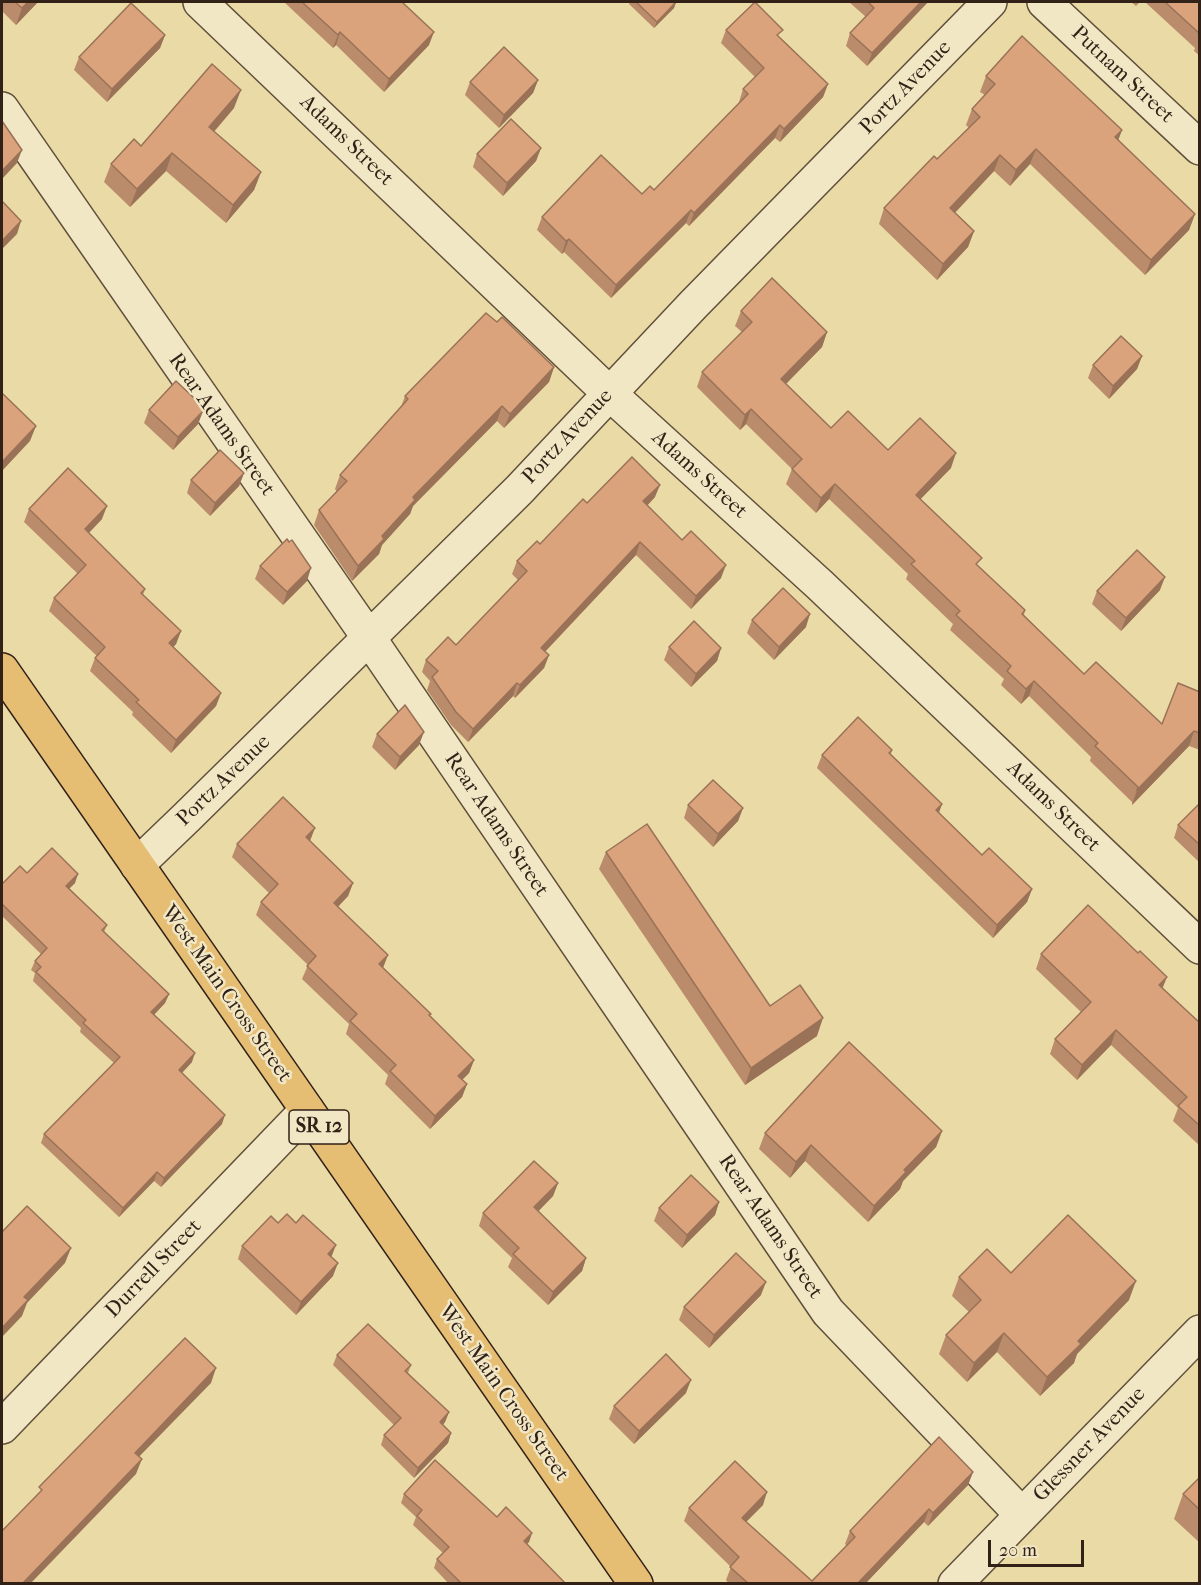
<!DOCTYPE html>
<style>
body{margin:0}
#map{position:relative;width:1201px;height:1585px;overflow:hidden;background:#eadaa6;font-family:"IM FELL French Canon",serif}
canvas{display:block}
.frame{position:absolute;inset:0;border:3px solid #322117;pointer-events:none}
.scale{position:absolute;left:988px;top:1540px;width:96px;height:27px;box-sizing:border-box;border:3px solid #322117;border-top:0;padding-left:8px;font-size:18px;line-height:21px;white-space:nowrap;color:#322117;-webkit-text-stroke:4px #f1e7c5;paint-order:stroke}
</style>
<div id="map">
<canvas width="1201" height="1585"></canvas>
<div class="frame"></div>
<div class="scale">20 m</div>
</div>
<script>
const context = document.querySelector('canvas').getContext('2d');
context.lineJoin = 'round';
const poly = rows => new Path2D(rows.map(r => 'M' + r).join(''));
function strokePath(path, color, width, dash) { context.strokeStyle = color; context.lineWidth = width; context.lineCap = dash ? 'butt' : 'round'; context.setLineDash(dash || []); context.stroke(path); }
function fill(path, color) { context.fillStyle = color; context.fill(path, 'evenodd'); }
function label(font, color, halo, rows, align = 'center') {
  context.font = font + ' "IM FELL French Canon",serif'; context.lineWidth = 5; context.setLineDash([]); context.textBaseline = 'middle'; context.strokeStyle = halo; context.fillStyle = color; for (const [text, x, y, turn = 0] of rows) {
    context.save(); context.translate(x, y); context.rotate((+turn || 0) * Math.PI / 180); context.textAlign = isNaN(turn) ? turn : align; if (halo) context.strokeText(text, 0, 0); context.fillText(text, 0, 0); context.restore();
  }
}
const minor = poly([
 [200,2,609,393,820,585,1200,947],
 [1044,2,1200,148],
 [2,109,369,638,828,1312,1022,1515],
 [137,865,187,817,519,490,693,305,990,2],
 [2,1427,307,1110],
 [955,1584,1200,1332]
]);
const highway = poly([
 [2,670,636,1584]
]);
strokePath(minor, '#604f3b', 36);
strokePath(highway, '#322117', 36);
strokePath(minor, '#f1e7c5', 33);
strokePath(highway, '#e5bd73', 33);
fill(poly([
 [2,2,38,2,16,25,2,11],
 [284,2,402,2,429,45,384,92,336,45,333,48],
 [630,2,676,2,674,8,654,28,629,4],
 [849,2,928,2,867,66,846,46,850,33,866,17],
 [1131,2,1140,2,1136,6],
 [1145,2,1200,2,1200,56,1194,51,1195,48],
 [726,30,780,38,828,84,823,97,780,142,775,138,689,226,686,223,611,298,564,252,562,254,537,230,542,217,642,194,654,190,739,103,739,102,743,89,755,77,721,43],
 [165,35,160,48,107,102,74,70,79,57],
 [986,76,1122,130,1118,140,1195,214,1189,230,1145,275,1030,164,1010,186,994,171,955,213,974,231,968,247,937,280,879,224,884,208,937,159,969,128,966,125,972,109,985,95,980,92],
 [538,80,533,93,499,128,465,95,470,82],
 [234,108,214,132,261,172,254,190,226,223,166,171,130,207,104,182,111,164,141,146],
 [541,148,536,161,503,196,473,167,477,154],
 [741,311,827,332,822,347,786,384,831,428,888,450,951,468,920,499,979,567,1025,610,1024,615,1084,674,1162,724,1200,692,1200,750,1189,746,1132,805,1132,802,1090,761,1091,757,1029,696,1021,704,1001,685,1004,679,950,630,953,624,906,579,908,574,829,499,816,513,786,484,792,469,746,424,740,430,697,387,702,372,742,332,735,326],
 [1142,356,1137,369,1109,399,1088,378,1093,365],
 [554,367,549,382,504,428,497,421,413,506,410,514,382,545,379,554,352,581,314,525,319,510,337,492,335,489,340,475,401,407,405,396],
 [149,410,203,411,198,424,173,450,144,423],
 [244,473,239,486,210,516,187,493,191,480],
 [655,497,647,506,721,578,691,609,636,555,545,652,549,655,544,668,515,698,513,696,468,742,451,725,427,690,430,681,422,672,426,660,456,645,518,580,512,574,517,561,540,544,587,503],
 [29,509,102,519,89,533,145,589,143,595,181,631,176,644,173,647,221,693,216,706,171,753,132,715,133,712,90,671,95,658,97,656,49,611,54,598,78,574,24,522],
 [260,566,307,581,283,605,255,579],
 [1160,590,1121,631,1092,604,1097,591],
 [752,620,806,627,774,660,747,633],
 [669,647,721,648,717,661,691,687,664,660],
 [377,734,419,745,395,770,372,747],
 [892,750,891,754,942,804,939,813,982,855,1032,889,1027,902,993,938,817,768,822,755],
 [1200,803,1200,863,1174,838,1178,825],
 [688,805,743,808,738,821,713,847,684,818],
 [310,841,353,883,348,896,338,907,383,968,474,1060,469,1073,462,1080,467,1084,462,1097,430,1129,385,1084,388,1075,346,1034,349,1024,302,979,308,965,256,915,261,902,269,893,232,857,237,844],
 [606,852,770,1006,817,1036,745,1085,599,869],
 [27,873,75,883,69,888,107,925,104,932,169,994,165,1003,154,1015,192,1062,182,1073,222,1124,161,1187,154,1181,119,1217,41,1143,44,1134,114,1063,80,1032,81,1028,33,981,35,973,31,970,35,961,41,954,2,916,2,884],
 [1041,954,1163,988,1200,1023,1200,1146,1173,1121,1178,1108,1111,1045,1077,1080,1050,1054,1055,1039,1081,1012,1036,969],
 [942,1131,936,1147,903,1181,900,1189,868,1222,805,1161,790,1178,759,1149,765,1133],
 [558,1183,553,1196,538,1211,586,1258,582,1271,548,1305,508,1267,512,1258,479,1226,483,1213],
 [719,1202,715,1215,682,1248,654,1221,659,1208],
 [242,1246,332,1258,333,1276,296,1315,238,1259],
 [1011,1273,1129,1300,1077,1354,1074,1363,1040,1396,997,1352,967,1382,939,1354,946,1335,969,1312,952,1296,959,1277],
 [761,1295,709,1348,679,1320,684,1307],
 [337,1355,411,1365,408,1373,449,1412,445,1422,443,1425,451,1433,448,1443,414,1478,381,1445,384,1435,394,1425,333,1365],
 [686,1393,634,1444,609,1419,614,1406],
 [973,1472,968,1485,928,1526,924,1522,865,1584,729,1584,726,1580,731,1567,684,1521,689,1508,763,1505,746,1522,812,1581,847,1546,845,1544,850,1531],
 [1200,1477,1200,1543,1174,1519,1183,1494],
 [404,1494,497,1517,532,1533,529,1542,527,1544,566,1584,449,1584,434,1568,437,1559,443,1553,413,1525,416,1517,401,1503]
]), '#bb8c6b');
fill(poly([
 [28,2,38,2,16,25,22,8],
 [676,2,674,8,654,28,657,22],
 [921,2,928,2,867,66,872,53],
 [340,32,336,45,333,48,338,35],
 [434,32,429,45,384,92,389,79],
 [165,35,160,48,107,102,112,89],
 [538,80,533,93,499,128,504,115],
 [828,84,823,97,780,142,784,129],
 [241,90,234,108,202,145,209,127],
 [780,125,775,138,689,226,694,213],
 [1122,130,1116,146,1115,137],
 [541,148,536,161,503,196,507,183],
 [1036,149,1030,164,1010,186,1016,170],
 [22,150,17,163,2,179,2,171],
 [172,153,166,171,130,207,137,189],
 [1000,155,994,171,944,224,950,208],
 [261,172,254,190,226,223,233,205],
 [691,210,686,223,611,298,616,285],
 [1195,214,1189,230,1145,275,1151,260],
 [21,221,17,234,2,249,2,241],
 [974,231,968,247,937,280,943,264],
 [569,239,564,252,562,254,566,241],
 [827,332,822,347,776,394,781,379],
 [1142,356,1137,369,1109,399,1113,386],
 [554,367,549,382,504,428,510,414],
 [502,406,497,421,413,506,410,514,382,545,379,554,352,581,358,566,413,497],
 [751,409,746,424,740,430,745,415],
 [203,411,198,424,173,450,178,437],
 [36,426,30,441,2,471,2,462],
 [956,453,951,468,910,510,916,495],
 [244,473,239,486,210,516,215,503],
 [835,484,829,499,816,513,821,498],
 [660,485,655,497,639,514,643,501],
 [107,506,102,519,80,542,85,529],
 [640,542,636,555,536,661,541,648],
 [726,565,721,578,691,609,696,596],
 [311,568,307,581,283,605,287,592],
 [1165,577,1160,590,1121,631,1126,618],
 [810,614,806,627,774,660,779,647],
 [181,631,176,644,165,656,169,643],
 [721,648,717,661,691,687,696,674],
 [549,655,544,668,515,698,520,685],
 [1034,681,1029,696,1021,704,1026,689],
 [517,683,513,696,468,742,473,729],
 [221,693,216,706,171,753,176,740],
 [1194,731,1189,746,1132,805,1137,790],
 [424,732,419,745,395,770,400,757],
 [942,804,937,817,936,810],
 [743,808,738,821,713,847,718,834],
 [315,828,310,841,301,850,306,837],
 [78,874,75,883,63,895,66,886],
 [353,883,348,896,329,916,334,903],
 [1032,889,1027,902,993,938,997,925],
 [388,955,383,968,379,964],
 [1167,977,1161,992,1159,985],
 [169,994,165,1003,148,1021,151,1012],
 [823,1018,817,1036,745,1085,751,1068],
 [1116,1030,1111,1045,1077,1080,1082,1065],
 [195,1053,192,1062,176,1079,179,1070],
 [474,1060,469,1073,453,1089,458,1076],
 [467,1084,462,1097,430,1129,435,1116],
 [225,1115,222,1124,161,1187,164,1178],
 [942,1131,936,1147,903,1181,900,1189,868,1222,874,1206,904,1170],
 [811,1145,805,1161,790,1178,796,1162],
 [157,1172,154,1181,119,1217,123,1208],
 [558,1183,553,1196,530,1220,534,1207],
 [719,1202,715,1215,682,1248,687,1235],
 [336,1245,331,1258,328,1254],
 [71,1248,65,1263,27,1303,22,1316,2,1337,2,1328,24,1297],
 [586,1258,582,1271,548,1305,553,1292],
 [338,1263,333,1276,296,1315,301,1302],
 [1136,1281,1129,1300,1077,1354,1074,1363,1040,1396,1047,1377,1078,1341],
 [766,1282,761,1295,709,1348,714,1335],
 [1004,1333,997,1352,967,1382,974,1363],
 [216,1368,211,1383,129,1467,135,1453],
 [691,1380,686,1393,634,1444,639,1431],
 [449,1412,445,1422,436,1432,440,1422],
 [451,1433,448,1443,414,1478,418,1468],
 [142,1459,136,1474,30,1584,22,1584],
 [973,1472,968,1485,928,1526,933,1513],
 [767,1492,763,1505,737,1531,742,1518],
 [929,1509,924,1522,865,1584,857,1584],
 [532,1533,529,1542,521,1550,524,1541]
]), '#997257');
const building = poly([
 [15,2,28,2,22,8,15,2],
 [302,2,402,2,434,32,389,79,340,32,338,35,302,2],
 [636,2,676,2,657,22,636,2],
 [755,2,783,30,777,35,828,84,784,129,780,125,694,213,691,210,616,285,569,239,566,241,542,217,601,155,642,194,650,186,654,190,748,94,743,89,764,68,726,30,755,2],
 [868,2,921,2,872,53,850,33,874,8,868,2],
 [1165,2,1200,2,1200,34,1165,2],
 [131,3,165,35,112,89,79,57,131,3],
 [1022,36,1122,130,1115,137,1195,214,1151,260,1036,149,1016,170,1000,155,950,208,974,231,943,264,884,208,934,156,937,159,980,117,972,109,995,84,986,76,1022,36],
 [504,47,538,80,504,115,470,82,504,47],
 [212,64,241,90,209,127,261,172,233,205,172,153,137,189,111,164,134,139,141,146,212,64],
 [511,119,541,148,507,183,477,154,511,119],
 [2,121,22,150,2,171,2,121],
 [2,201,21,221,2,241,2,201],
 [772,278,827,332,781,379,831,428,848,411,888,450,920,418,956,453,916,495,982,558,976,564,1025,610,1022,614,1084,674,1096,662,1162,724,1178,683,1200,692,1200,733,1194,731,1137,790,1138,787,1095,746,1098,743,1034,681,1026,689,1007,671,1011,666,956,615,960,611,911,564,915,561,835,484,821,498,792,469,802,459,751,409,745,415,702,372,752,322,741,311,772,278],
 [486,313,497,322,502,317,554,367,510,414,502,406,413,497,415,500,382,536,384,539,358,566,319,510,347,481,340,475,408,399,405,396,486,313],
 [1121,336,1142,356,1113,386,1093,365,1121,336],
 [176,381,193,397,203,411,178,437,149,410,176,381],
 [2,393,36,426,2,462,2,393],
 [220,450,244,473,215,503,191,480,220,450],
 [632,457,660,485,643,501,682,540,691,531,726,565,696,596,640,542,541,648,549,655,520,685,517,683,473,729,456,712,432,677,438,671,426,660,448,637,456,645,527,571,517,561,537,541,540,544,583,499,587,503,632,457],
 [68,468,107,506,85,529,145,589,141,593,181,631,169,643,221,693,176,740,136,702,139,700,95,658,105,647,54,598,86,565,29,509,68,468],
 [287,539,289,542,292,540,311,568,287,592,260,566,287,539],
 [1137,550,1165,577,1126,618,1097,591,1137,550],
 [783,588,810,614,779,647,752,620,783,588],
 [694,621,721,648,696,674,669,647,694,621],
 [405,705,424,732,400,757,377,734,405,705],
 [858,717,892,750,889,753,942,804,936,810,982,855,989,848,1032,889,997,925,822,755,858,717],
 [713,780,743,808,718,834,688,805,713,780],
 [283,797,315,828,306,837,353,883,334,903,388,955,379,964,431,1014,429,1015,474,1060,458,1076,467,1084,435,1116,390,1071,396,1065,350,1021,357,1014,307,966,316,956,261,902,278,884,237,844,283,797],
 [1200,803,1200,845,1178,825,1200,803],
 [647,824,770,1006,800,985,823,1018,751,1068,606,852,647,824],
 [52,848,78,874,66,886,107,925,102,930,169,994,151,1012,195,1053,179,1070,225,1115,164,1178,157,1172,123,1208,44,1134,120,1057,83,1023,86,1020,36,972,41,967,35,961,47,948,2,904,2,884,20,866,27,873,52,848],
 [1088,905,1138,953,1140,951,1167,977,1159,985,1200,1023,1200,1126,1178,1106,1187,1097,1116,1030,1082,1065,1055,1039,1091,1002,1041,954,1088,905],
 [849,1042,942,1131,904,1170,906,1172,874,1206,811,1145,796,1162,765,1133,849,1042],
 [534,1161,558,1183,534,1207,586,1258,553,1292,513,1254,519,1248,483,1213,534,1161],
 [691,1175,719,1202,687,1235,659,1208,691,1175],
 [27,1206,71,1248,24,1297,28,1300,2,1328,2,1232,27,1206],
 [287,1214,296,1223,303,1215,336,1245,328,1254,338,1263,301,1302,242,1246,271,1216,278,1223,287,1214],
 [1068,1215,1136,1281,1078,1341,1081,1344,1047,1377,1004,1333,974,1363,946,1335,981,1300,959,1277,987,1249,1011,1273,1068,1215],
 [736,1253,766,1282,714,1335,684,1307,736,1253],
 [368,1324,411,1365,405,1371,449,1412,440,1422,451,1433,418,1468,384,1435,401,1418,337,1355,368,1324],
 [185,1338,216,1368,135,1453,142,1459,22,1584,2,1584,2,1531,42,1490,39,1487,185,1338],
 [666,1354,691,1380,639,1431,614,1406,666,1354],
 [939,1437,973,1472,933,1513,929,1509,857,1584,749,1584,730,1567,739,1557,689,1508,735,1461,767,1492,742,1518,812,1581,855,1537,850,1531,939,1437],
 [435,1460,497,1517,506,1507,532,1533,524,1541,566,1584,462,1584,437,1559,449,1547,417,1516,422,1510,404,1494,435,1460],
 [1200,1477,1200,1510,1183,1494,1200,1477]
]);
fill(building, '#daa37c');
strokePath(building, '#997257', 1.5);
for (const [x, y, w] of [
 [319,1127,60]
]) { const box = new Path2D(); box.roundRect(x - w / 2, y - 17, w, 34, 4.5); context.fillStyle = '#f1e7c5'; context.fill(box); strokePath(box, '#322117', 1.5); }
label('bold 20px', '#322117', null, [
 ["SR 12",319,1127]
]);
label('21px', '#322117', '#f1e7c5', [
 ["Putnam Street",1122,75,43],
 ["Portz Avenue",906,88,-46],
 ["Adams Street",346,141,44],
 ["Rear Adams Street",221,425,55],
 ["Portz Avenue",568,437,-47],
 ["Adams Street",699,475,42],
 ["Portz Avenue",224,781,-44],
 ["Adams Street",1053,807,44],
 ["Rear Adams Street",496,825,56],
 ["West Main Cross Street",226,994,55],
 ["Rear Adams Street",770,1227,56],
 ["Durrell Street",154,1269,-46],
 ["West Main Cross Street",503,1393,55],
 ["Glessner Avenue",1090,1445,-46]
]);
</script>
